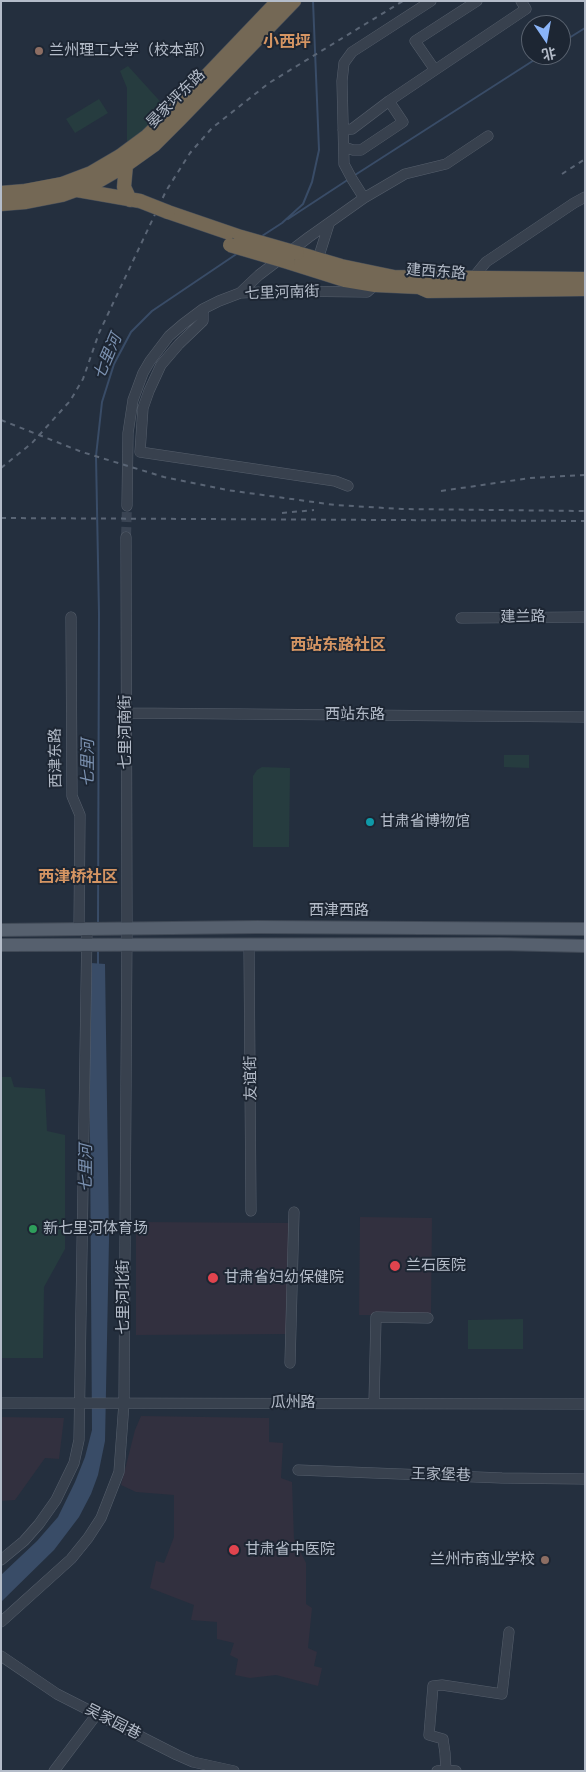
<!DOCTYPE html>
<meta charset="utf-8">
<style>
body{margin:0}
#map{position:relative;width:586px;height:1772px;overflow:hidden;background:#242f3e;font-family:"Noto Sans","Noto Sans SC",sans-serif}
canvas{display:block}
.frame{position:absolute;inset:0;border:2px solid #b4bcc9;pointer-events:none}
.north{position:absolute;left:521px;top:15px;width:50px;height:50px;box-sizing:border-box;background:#1d2633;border:1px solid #59626f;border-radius:50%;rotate:168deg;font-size:14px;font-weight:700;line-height:20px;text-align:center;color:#b4bcc9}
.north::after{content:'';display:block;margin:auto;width:18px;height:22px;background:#8ab4f8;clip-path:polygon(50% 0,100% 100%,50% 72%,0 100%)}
</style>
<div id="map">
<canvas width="586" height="1772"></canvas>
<div class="frame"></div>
<div class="north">北</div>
</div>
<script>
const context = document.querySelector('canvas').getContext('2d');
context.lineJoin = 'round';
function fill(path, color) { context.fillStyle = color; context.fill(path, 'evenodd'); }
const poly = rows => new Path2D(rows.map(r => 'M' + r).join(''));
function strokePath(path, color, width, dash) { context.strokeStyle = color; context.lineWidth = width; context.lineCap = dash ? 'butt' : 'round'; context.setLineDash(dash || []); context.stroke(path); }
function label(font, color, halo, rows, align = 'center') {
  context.font = font + ' "Noto Sans","Noto Sans SC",sans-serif'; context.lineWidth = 4; context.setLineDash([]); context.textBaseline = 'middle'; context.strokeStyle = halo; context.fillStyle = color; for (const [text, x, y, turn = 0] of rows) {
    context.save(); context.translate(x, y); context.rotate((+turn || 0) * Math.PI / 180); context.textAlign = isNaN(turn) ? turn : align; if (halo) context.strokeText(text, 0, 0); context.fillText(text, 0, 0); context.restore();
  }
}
fill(poly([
 [360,1217,432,1218,431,1315,359,1315],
 [136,1222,291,1223,289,1334,136,1335],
 [141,1416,269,1418,269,1442,283,1443,281,1478,292,1482,294,1539,306,1563,306,1604,312,1608,308,1648,317,1652,314,1666,322,1668,318,1686,276,1675,250,1678,235,1675,238,1659,230,1655,234,1643,217,1639,217,1622,191,1620,194,1605,150,1588,156,1561,164,1563,174,1537,174,1495,136,1492,121,1485,135,1430],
 [1,1417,64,1418,59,1459,45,1458,15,1500,1,1501]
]), '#32303f');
fill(poly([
 [128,66,167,109,127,144,127,88,120,71],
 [99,99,108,113,75,133,66,119],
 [504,755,529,755,529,768,504,767],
 [262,767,290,768,289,847,253,847,253,776,257,770],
 [1,1077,11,1077,14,1087,45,1089,47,1131,65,1135,65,1249,44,1287,43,1358,1,1358],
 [523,1319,523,1349,468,1349,468,1320]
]), '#263c3f');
fill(poly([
 [91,963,105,964,109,1239,105,1441,98,1475,91,1494,79,1517,54,1550,1,1602,1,1575,37,1541,58,1517,75,1482,85,1457,92,1430,89,989]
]), '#394c67');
strokePath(poly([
 [561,43,585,28],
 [355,175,542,55],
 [288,219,349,179],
 [262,236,282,223,303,204,312,182,319,150,313,1],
 [98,923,99,614,96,456,102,402,114,364,131,332,152,311,238,253],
 [98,965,98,950]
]), '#394c67', 2);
strokePath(poly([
 [126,537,127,506]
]), '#3a4453', 10, [10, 5]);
const minor = poly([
 [477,1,415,41,435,70,526,9,521,1],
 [343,130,352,129,389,101],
 [344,147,353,150,361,150,403,122,389,101,435,70],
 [364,198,352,179,344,164,342,81,344,63,352,52,431,1],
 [318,259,329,224],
 [473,278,486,262,574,203,585,197],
 [240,293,259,275,309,237,364,198,405,174,446,164,488,136],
 [203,309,203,321,179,344,161,365,149,391,143,408,140,452,335,481,348,486],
 [127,506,128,433,133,400,143,373,150,361,169,336,183,324,203,309,219,301,240,293,284,291,367,292,375,285],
 [71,617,72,796,80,815,79,928],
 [461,618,585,617],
 [126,713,585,717],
 [249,945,251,1211],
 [290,1363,294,1212],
 [1,1403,585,1404],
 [374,1403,376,1317,428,1318],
 [298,1470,502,1478,585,1479],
 [1,1560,24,1541,39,1524,56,1500,74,1463,79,1440,87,928],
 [1,1622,71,1559,88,1538,101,1518,119,1472,124,1403,127,927,126,537],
 [1,1656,57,1694,177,1755,193,1762,234,1771],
 [446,1770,456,1771],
 [54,1771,97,1714],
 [437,1771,446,1770,445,1753,443,1739,429,1735,433,1686,442,1685,502,1694,509,1632]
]);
const major = poly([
 [1,930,257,927,585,929],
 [1,945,500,944,585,946]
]);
const highway = poly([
 [126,165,124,187,130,200],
 [77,190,140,201],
 [1,193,25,191,62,184,91,173,120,156,147,136,172,112,278,1],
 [1,204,26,202,62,195,95,183,126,165,154,145,180,119,294,1],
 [168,212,241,237],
 [297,253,341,266,394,277,585,279],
 [288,262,345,280,375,285,419,287,428,291,585,289]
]);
strokePath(minor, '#565f6c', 11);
strokePath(major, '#414a57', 14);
strokePath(highway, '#434c59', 15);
strokePath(minor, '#38414e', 10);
strokePath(major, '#56606e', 12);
strokePath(highway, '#746855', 14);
strokePath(poly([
 [562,174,585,159],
 [1,420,82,452,164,477,227,490,335,505,402,509,585,511],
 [1,468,32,443,70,401,83,379,99,333,166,191,190,153,212,128,269,83,403,1],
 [441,491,530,478,585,475],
 [282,513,314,510],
 [1,518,585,521]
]), '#5a6575', 2, [5, 5]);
const highwayBridge = poly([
 [140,201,168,212],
 [241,237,297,253],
 [230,245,288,262]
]);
strokePath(highwayBridge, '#434c59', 15, []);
strokePath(highwayBridge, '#746855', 14);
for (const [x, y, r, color] of [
 [39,51,5,"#8d6e63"],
 [370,822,5,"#0f9aa8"],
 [33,1229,5,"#2e9e5b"],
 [395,1266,6,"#e0444e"],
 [213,1278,6,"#e0444e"],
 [234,1550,6,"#e0444e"],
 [545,1560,5,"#8d6e63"]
]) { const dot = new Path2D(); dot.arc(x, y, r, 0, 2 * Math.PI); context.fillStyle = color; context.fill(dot); strokePath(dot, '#1d2633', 2); }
label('15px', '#b4bcc9', '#1d2633', [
 ["兰州理工大学（校本部）",49,51],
 ["甘肃省博物馆",380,822],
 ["新七里河体育场",43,1229],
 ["兰石医院",406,1266],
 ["甘肃省妇幼保健院",224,1278],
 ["甘肃省中医院",245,1550],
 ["兰州市商业学校",535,1560,"right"]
], 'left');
label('15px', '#b4bcc9', '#1d2633', [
 ["晏家坪东路",176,99,-45],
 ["建西东路",436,272,4],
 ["七里河南街",282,293,-2],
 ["建兰路",523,617,-1],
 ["西站东路",355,715],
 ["七里河南街",126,732,-90],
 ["西津东路",56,758,-91],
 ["西津西路",339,911],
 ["友谊街",251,1078,-91],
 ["七里河北街",124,1297,-90],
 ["瓜州路",293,1403],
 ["王家堡巷",441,1475,2],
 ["吴家园巷",113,1722,27]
]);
label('bold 16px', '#d59563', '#1d2633', [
 ["小西坪",287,42],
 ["西站东路社区",338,645],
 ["西津桥社区",78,877]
]);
label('italic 16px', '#7c92b1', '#1d2633', [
 ["七里河",108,357,-67],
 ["七里河",88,763,-90],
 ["七里河",86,1168,-90]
]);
</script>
